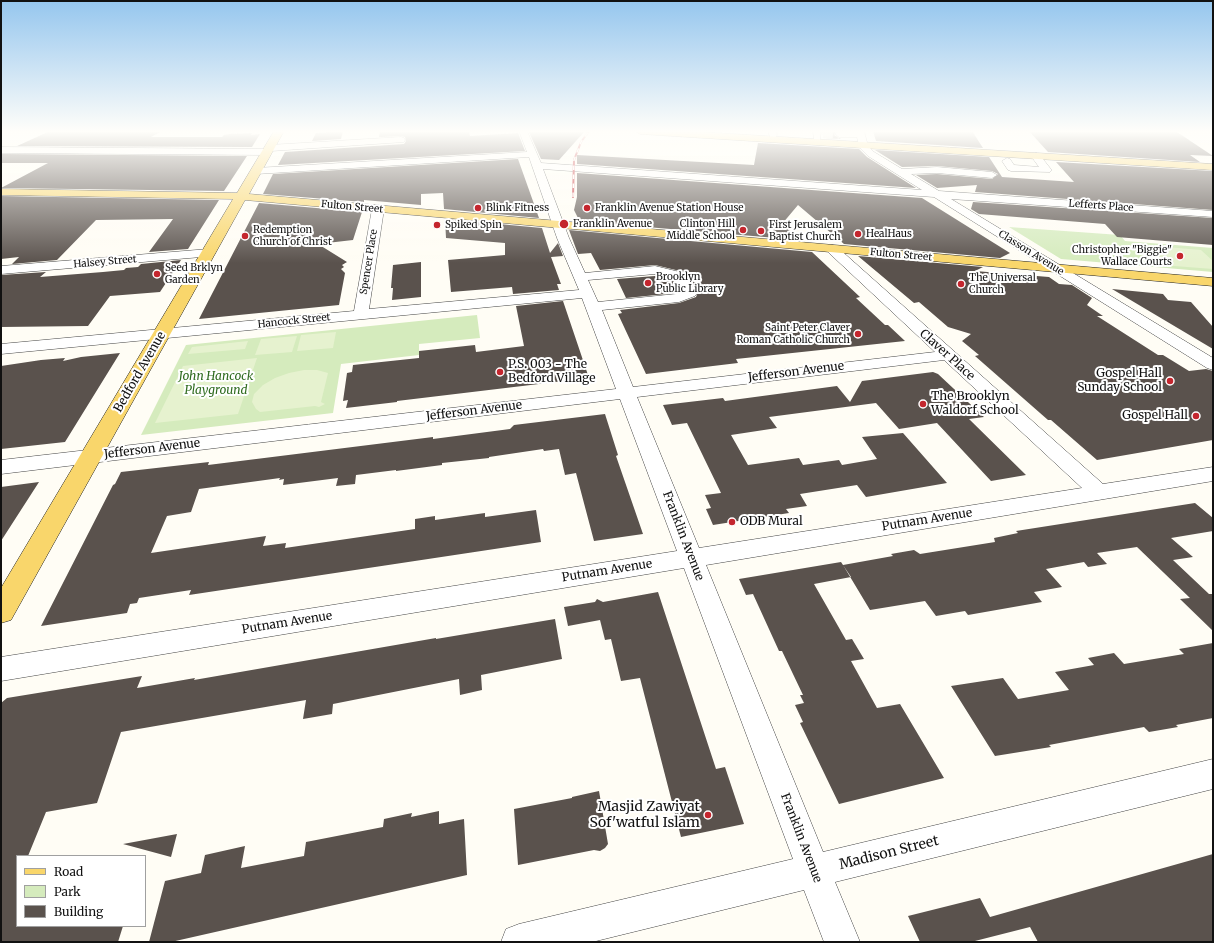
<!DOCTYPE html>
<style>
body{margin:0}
#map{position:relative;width:1214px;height:943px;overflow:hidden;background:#fffdf5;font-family:Merriweather,serif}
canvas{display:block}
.frame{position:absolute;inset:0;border:2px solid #111;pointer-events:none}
.legend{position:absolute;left:16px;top:855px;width:130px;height:72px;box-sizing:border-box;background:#fff;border:1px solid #a0a0a0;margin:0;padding:5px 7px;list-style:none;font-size:12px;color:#111}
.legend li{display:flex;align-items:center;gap:8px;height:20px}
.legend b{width:20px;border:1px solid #a0a0a0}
</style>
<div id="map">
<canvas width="1214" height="943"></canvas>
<div class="frame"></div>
<ul class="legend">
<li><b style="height:5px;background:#f9d66b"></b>Road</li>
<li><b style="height:11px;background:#d5ebbd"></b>Park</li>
<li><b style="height:11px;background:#5a524d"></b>Building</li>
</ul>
</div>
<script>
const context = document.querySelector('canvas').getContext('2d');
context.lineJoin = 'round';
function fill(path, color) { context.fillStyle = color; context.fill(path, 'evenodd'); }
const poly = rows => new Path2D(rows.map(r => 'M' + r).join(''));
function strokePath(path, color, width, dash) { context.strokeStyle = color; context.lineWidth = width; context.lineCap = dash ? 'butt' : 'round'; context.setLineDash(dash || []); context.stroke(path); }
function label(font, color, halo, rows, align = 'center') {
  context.font = font + ' Merriweather,serif'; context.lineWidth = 4; context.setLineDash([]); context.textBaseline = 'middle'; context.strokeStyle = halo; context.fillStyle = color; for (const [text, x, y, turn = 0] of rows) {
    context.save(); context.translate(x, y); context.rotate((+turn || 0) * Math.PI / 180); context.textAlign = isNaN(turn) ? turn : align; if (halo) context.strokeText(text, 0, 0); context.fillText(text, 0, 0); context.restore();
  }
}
fill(poly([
 [1009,227,1120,235,1125,241,1213,248,1213,272,1061,259],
 [477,315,480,338,419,344,419,355,341,364,333,413,141,435,186,345]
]), '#d5ebbd');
fill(poly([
 [1143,245,1201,250,1213,261,1213,269,1161,265],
 [336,332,333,348,297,351,301,335],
 [297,336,292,352,255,355,261,339],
 [248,341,245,349,188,354,192,347],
 [257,358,238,414,155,423,183,366],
 [304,370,317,370,328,373,321,402,325,404,319,407,315,406,260,412,256,409,252,402,254,394,263,385,275,378,289,373]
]), '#e6f2cf');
fill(poly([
 [50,131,162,131,151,137,222,137,224,135,229,134,252,133,251,135,260,134,252,147,17,146],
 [343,131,341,139,312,141,316,133],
 [380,131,469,131,470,136,518,133,525,151,278,165,285,152,404,144,406,141,405,137,401,136,379,137],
 [538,131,567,131,584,132,559,160,541,159,529,132],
 [822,131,836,131,834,135,841,139,824,138],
 [873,131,972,131,983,148,876,141],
 [1029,131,1177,132,1213,156,1190,155,1200,162,1048,152],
 [758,143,859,149,867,157,916,188,577,164,577,155,754,165],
 [875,150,989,157,1002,177,1074,182,1056,162,1213,171,1213,210,975,192,977,185,937,188,916,175,937,174,992,179,998,174,992,171,937,166,902,167],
 [1,154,247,156,224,191,1,188,48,163,1,163],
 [518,159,539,218,444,209,443,193,421,194,421,205,364,200,364,202,263,194,273,174],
 [577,173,922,198,1010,253,1000,258,844,244,798,205,782,224,800,240,576,221,578,218,574,210,577,197],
 [1,196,219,200,188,249,149,252,173,219,96,220,57,260,12,264,19,257,1,259],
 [973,202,1213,218,1213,245,1117,237,1105,224,979,214,971,209],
 [259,203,362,212,353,240,318,244,347,262,342,265,344,267,341,269,345,273,339,305,199,319],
 [445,219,542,228,550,253,558,243,563,256,551,257,561,284,557,284,559,290,513,294,512,287,451,292,448,260,505,255,505,243,446,238],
 [569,230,812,252,860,297,856,298,885,325,888,325,905,341,736,359,738,363,646,374,618,314,622,313,620,310,679,303,696,297,698,292,684,272,655,265,600,270,591,253,578,254],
 [858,256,983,267,975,271,1049,277,1059,284,1072,285,1092,298,1087,305,1103,316,1097,316,1158,355,1163,355,1189,371,1206,369,1213,371,1213,440,1097,460,1051,420,1048,420,975,356,979,355,962,341,971,334,948,327,919,302,914,303],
 [181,260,160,292,110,296,88,326,1,327,1,275,46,272,40,277,103,272,124,270,126,268,138,267,141,264],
 [421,262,421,297,392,300,393,288,391,288,393,265],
 [655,276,673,280,680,290,676,293,626,298,617,279],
 [1112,289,1163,294,1168,300,1191,302,1213,327,1213,349],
 [563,301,589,378,397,401,397,402,346,408,348,400,343,401,347,373,352,372,353,365,419,358,419,351,475,345,476,352,524,346,516,306],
 [120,353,65,442,1,449,1,366,41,360,65,358,63,361,81,357],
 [933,372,938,374,984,417,969,419,1026,475,991,481,937,423,899,429,876,403,769,417,777,428,731,435,748,465,799,458,803,465,839,460,842,465,877,459,862,437,903,433,947,483,866,497,857,485,800,494,807,506,786,509,789,513,713,525,706,509,711,508,705,495,721,493,687,423,672,425,663,405,723,398,725,401,837,386,850,402,862,381],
 [605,414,618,455,616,456,643,534,594,541,576,473,565,475,559,449,544,451,543,449,489,457,489,458,442,463,442,465,396,471,396,470,356,475,355,484,336,486,338,478,283,485,284,479,279,480,280,478,199,489,191,512,167,516,151,553,266,536,263,546,286,543,285,548,415,529,415,519,435,516,435,520,485,513,485,517,536,510,541,542,189,595,191,590,139,598,137,603,130,604,127,613,41,626,113,485,115,484,121,472,209,462,208,465,433,437,433,439,510,429,514,425],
 [39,482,30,496,1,541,1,487],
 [1195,503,1213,518,1213,531,1171,538,1193,557,1173,560,1209,594,1213,594,1213,631,1180,599,1190,598,1137,547,1097,553,1107,564,1088,567,1084,562,1046,569,1062,587,1034,592,1042,602,968,615,965,611,936,616,925,601,870,610,843,565,893,556,891,554,914,550,920,554,995,542,994,538,1018,533,1016,531],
 [841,562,851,577,814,584,846,640,852,639,864,659,851,661,877,708,900,704,944,778,839,804,800,723,803,722,795,705,804,703,800,695,803,695,782,651,779,651,753,594,746,595,739,579],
 [658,592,716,769,725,767,744,824,681,837,640,678,621,681,611,639,605,640,600,620,568,626,564,607,595,602,597,599,603,602],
 [555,619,562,659,481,675,482,690,460,695,459,679,333,704,332,714,303,719,306,700,121,732,97,803,46,812,28,856,17,856,17,926,123,926,118,942,1,942,1,703,7,698,142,676,137,688,195,678,194,680,436,638,436,639],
 [1213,643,1213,718,1176,725,1178,727,1149,732,1144,727,1049,745,1051,747,995,756,951,686,1003,678,1018,699,1069,690,1055,672,1094,665,1088,658,1114,653,1124,664,1184,654,1179,649],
 [599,791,608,844,605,848,600,851,594,850,518,865,514,809,572,798,572,797],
 [439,811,439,824,464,819,467,875,171,942,149,942,165,881,201,873,205,855,245,846,241,868,304,856,306,842,383,827,384,819,412,813,411,817],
 [177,834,171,857,123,844],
 [1213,854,1213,942,1038,942,1030,927,971,942,920,942,908,916,980,898,990,917]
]), '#5a524d');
strokePath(poly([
 [823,133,839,134]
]), '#dbdad3', 10, [10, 5]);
const minor = poly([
 [519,131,527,131,541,163,922,190,868,156,859,147,857,137,839,137,835,134,839,131,864,131,868,146,874,152,902,169,937,167,992,172,997,175,992,178,937,173,911,174,939,191,1213,211,1213,217,951,199,1213,358,1213,370,1207,368,934,197,543,169,569,238,585,273,655,266,684,273,697,293,695,296,679,302,602,310,633,387,935,352,828,252,826,249,828,246,832,245,836,246,1103,484,1213,467,1213,481,706,565,823,852,1213,759,1213,789,835,882,860,942,824,942,804,890,592,942,501,942,506,929,519,924,793,859,684,568,1,681,1,657,677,551,620,399,1,474,1,460,616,389,582,298,1,354,1,344,354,311,372,209,378,206,384,209,369,309,579,290,557,238,529,157,256,174,251,171,256,168,527,152,519,131],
 [655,274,674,279,682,291,676,294,598,302,588,280,655,274],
 [944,360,1082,488,699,548,637,397,944,360],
 [768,131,776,131,777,135,776,137,770,137,768,131],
 [813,131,821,131,820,140,814,140,813,131],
 [401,137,404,138,405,140,404,142,271,151,270,154,267,155,1,153,1,147,265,149,266,146,269,145,401,137],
 [1036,153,1039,154,1050,168,1052,170,1050,172,1011,171,1008,170,1002,161,1007,158,1010,159,1014,165,1039,167,1031,156,1036,153],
 [209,249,213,250,215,253,213,256,1,274,1,266,209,249]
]);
const major = poly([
 [274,131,284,131,249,194,1213,278,1213,286,245,200,11,620,1,623,1,588,233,199,1,195,1,189,237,193,274,131],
 [635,131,686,131,1213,164,1213,170,640,134,635,131]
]);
strokePath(minor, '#444', 1);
strokePath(major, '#222', 1);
fill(minor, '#fff');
fill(major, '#f9d66b');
const rail = poly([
 [573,197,574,160,581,142,589,131]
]);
strokePath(rail, '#c4262e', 2);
strokePath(rail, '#fff', 1.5, [4.5]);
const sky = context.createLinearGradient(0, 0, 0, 263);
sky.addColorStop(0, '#95c6ee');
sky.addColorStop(0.5, '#fffefa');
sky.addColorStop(1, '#fffefa00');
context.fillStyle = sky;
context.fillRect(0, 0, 1214, 263);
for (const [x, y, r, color] of [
 [478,208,4,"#c4262e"],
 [587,208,4,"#c4262e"],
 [564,224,5,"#c4262e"],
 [437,225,4,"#c4262e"],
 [743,230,4,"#c4262e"],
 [761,231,4,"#c4262e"],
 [858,234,4,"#c4262e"],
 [245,236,4,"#c4262e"],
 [1180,256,4,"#c4262e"],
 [157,274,4,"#c4262e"],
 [648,283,4,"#c4262e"],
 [961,284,4,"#c4262e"],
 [858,334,4,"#c4262e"],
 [500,372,4,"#c4262e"],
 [1170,381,4,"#c4262e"],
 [923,404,4,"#c4262e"],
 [1196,416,4,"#c4262e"],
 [732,522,4,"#c4262e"],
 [708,815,4,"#c4262e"]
]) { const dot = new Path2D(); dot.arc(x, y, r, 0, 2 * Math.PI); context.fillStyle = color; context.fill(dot); strokePath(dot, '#fff', 1.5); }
label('10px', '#111', '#fff', [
 ["Lefferts Place",1101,206,4],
 ["Fulton Street",352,207,5],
 ["Classon Avenue",1031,253,32],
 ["Fulton Street",901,255,5],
 ["Halsey Street",105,262,-5],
 ["Spencer Place",369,262,-81],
 ["Hancock Street",294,321,-6]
]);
label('10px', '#111', '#fff', [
 ["Blink Fitness",486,208],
 ["Franklin Avenue Station House",595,208],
 ["Franklin Avenue",573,224],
 ["Clinton Hill",735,224,"right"],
 ["Middle School",735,236,"right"],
 ["Spiked Spin",445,225],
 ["First Jerusalem",769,225],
 ["Baptist Church",769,237],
 ["Redemption",253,230],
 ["Church of Christ",253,242],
 ["HealHaus",866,234],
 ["Christopher \"Biggie\"",1172,250,"right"],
 ["Wallace Courts",1172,262,"right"],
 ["Seed Brklyn",165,268],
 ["Garden",165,280],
 ["Brooklyn",656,277],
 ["Public Library",656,289],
 ["The Universal",969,278],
 ["Church",969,290],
 ["Saint Peter Claver",850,328,"right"],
 ["Roman Catholic Church",850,340,"right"]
], 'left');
label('12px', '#111', '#fff', [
 ["Claver Place",947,355,42],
 ["Bedford Avenue",140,372,-60],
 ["Jefferson Avenue",796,372,-7],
 ["Jefferson Avenue",474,411,-7],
 ["Jefferson Avenue",152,449,-7],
 ["Putnam Avenue",927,520,-9],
 ["Franklin Avenue",683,536,69],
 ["Putnam Avenue",607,571,-9],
 ["Putnam Avenue",287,623,-9],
 ["Franklin Avenue",801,838,69]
]);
label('12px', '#111', '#fff', [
 ["P.S. 003 - The",508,365],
 ["Bedford Village",508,379],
 ["Gospel Hall",1162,374,"right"],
 ["Sunday School",1162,388,"right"],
 ["The Brooklyn",931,397],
 ["Waldorf School",931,411],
 ["Gospel Hall",1188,416,"right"],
 ["ODB Mural",740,522]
], 'left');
label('italic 12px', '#2f6b1f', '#fff', [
 ["John Hancock",216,377],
 ["Playground",216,391]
]);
label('14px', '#111', '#fff', [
 ["Masjid Zawiyat",700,807],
 ["Sof'watful Islam",700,823]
], 'right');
label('14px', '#111', '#fff', [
 ["Madison Street",889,853,-14]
]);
</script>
